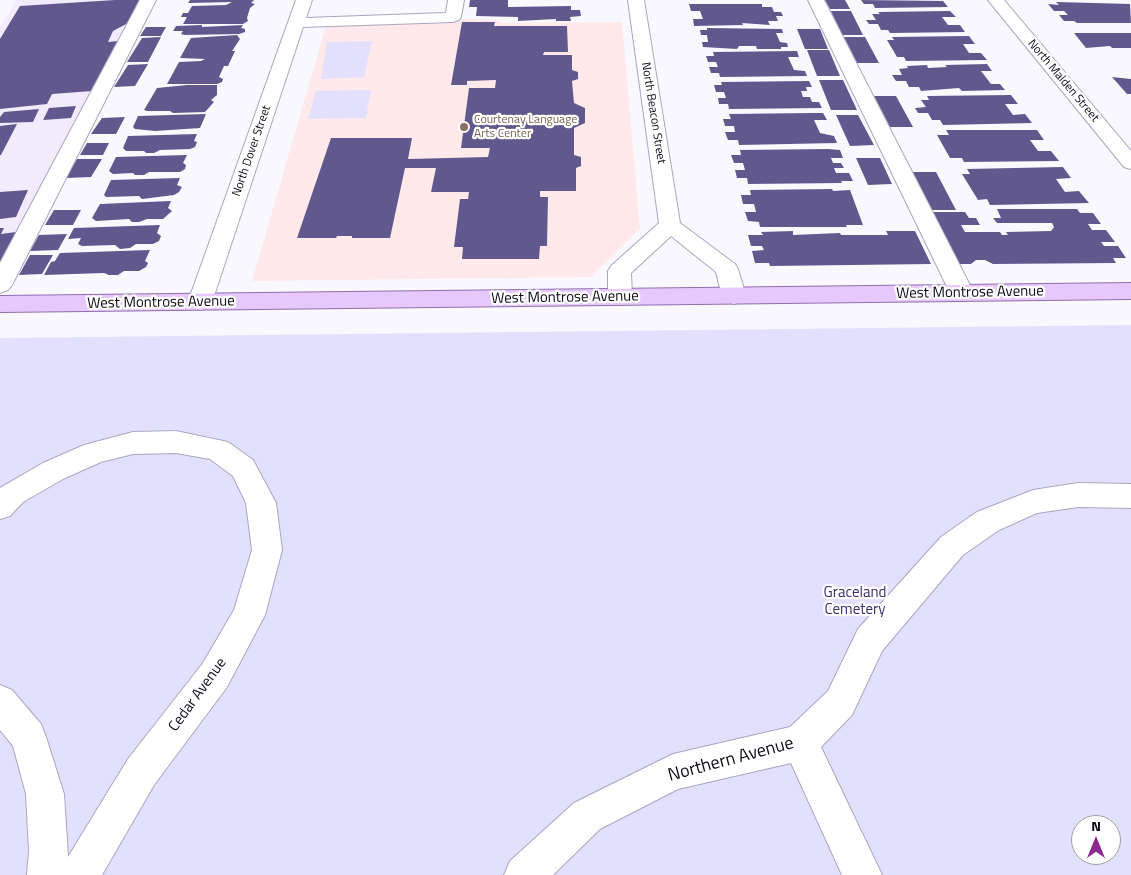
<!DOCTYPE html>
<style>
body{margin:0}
#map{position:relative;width:1131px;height:875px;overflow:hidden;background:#f9f8fe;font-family:"Titillium Web",sans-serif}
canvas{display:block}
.north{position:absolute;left:1071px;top:815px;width:50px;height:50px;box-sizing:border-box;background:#fff;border:1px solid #9e9da1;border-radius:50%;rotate:0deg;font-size:14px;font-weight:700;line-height:20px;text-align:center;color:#0d0b14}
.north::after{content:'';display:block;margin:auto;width:18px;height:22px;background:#8b2991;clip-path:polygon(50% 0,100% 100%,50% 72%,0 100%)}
</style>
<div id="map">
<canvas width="1131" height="875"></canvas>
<div class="north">N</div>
</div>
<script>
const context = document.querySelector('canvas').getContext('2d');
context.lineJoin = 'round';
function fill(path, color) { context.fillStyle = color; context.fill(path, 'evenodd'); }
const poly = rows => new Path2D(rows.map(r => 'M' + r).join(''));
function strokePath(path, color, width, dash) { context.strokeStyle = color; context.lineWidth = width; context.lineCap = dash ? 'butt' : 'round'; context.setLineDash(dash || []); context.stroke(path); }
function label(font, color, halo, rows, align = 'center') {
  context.font = font + ' "Titillium Web",sans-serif'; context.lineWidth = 4.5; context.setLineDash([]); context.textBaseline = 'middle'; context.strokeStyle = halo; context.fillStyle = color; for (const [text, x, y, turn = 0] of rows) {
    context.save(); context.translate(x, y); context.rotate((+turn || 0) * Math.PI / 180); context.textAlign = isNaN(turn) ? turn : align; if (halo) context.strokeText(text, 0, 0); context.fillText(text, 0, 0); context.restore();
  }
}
fill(poly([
 [17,0,145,0,0,279,0,27]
]), '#f2ebfc');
fill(poly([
 [457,19,501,20,501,23,622,22,640,229,591,277,252,281,326,26]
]), '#ffe9ea');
fill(poly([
 [372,41,364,77,321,79,327,42],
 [371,90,366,118,308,119,316,91],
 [1131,325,1131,875,0,875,0,338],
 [1081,825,1111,825,1111,855,1081,855]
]), '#e3e0fe');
fill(poly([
 [115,0,139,0,128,23,113,31,108,42,118,41,92,91,52,94,47,104,0,109,0,39,20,6],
 [190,0,254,0,251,3,255,4,250,8,247,18,248,21,243,24,183,24,187,17,181,17,183,13,188,13,192,6,226,5,232,2,188,3],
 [470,0,508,0,508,7,571,6,571,10,580,10,581,16,570,17,571,21,556,21,556,19,518,21,518,17,476,16,477,7,469,7],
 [825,0,845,0,850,9,830,9],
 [861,0,943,1,948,7,875,8,873,4,864,4],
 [1056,2,1130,4,1131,23,1077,23,1074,21,1064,21,1059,15,1068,15,1064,11,1054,11,1048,4,1059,5],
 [689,4,762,4,762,7,772,7,774,12,781,12,783,16,776,16,778,21,768,21,770,25,742,23,743,25,694,26,693,19,703,19,700,11,691,11],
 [831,11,851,11,863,35,842,35],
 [950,11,956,17,942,17,948,25,960,25,965,32,890,33,888,30,881,30,878,24,869,24,866,20,876,20,872,14,880,14,878,12],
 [462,22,495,22,494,26,567,26,568,52,544,52,543,55,572,55,572,70,578,72,578,79,572,81,574,103,585,108,585,123,574,128,574,155,581,157,581,166,576,168,576,191,540,191,540,197,548,197,547,246,540,246,539,259,462,259,463,247,454,247,460,199,468,199,469,192,431,192,436,168,405,168,390,238,352,238,352,236,337,236,336,238,297,238,331,138,412,138,408,159,488,157,490,148,461,148,469,88,495,88,496,80,467,81,467,85,451,85],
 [202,25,202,27,243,25,241,28,245,29,245,32,239,34,185,35,181,34,183,31,173,31,176,26],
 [146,27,166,27,161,36,140,36],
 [707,28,782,29,783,33,776,33,780,42,787,43,788,47,781,47,781,49,757,49,756,46,739,46,737,49,703,47,702,42,708,42,707,35,701,35,700,30,707,30],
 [797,29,820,29,828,49,805,49],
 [1074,33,1131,33,1131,48,1112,48,1110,46,1086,48],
 [237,35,240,39,232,51,235,51,228,66,224,66,219,77,223,79,222,82,217,84,167,84,179,62,201,61,205,59,180,58,191,38],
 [969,36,975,44,963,44,969,53,981,53,987,60,906,61,904,57,897,57,887,40,894,40,892,37],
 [161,37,148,62,127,62,142,38],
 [844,37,865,37,879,63,857,63],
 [807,50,829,50,840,76,817,76],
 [797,51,799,57,788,57,794,70,805,71,807,76,720,77,719,73,711,73,709,67,718,67,716,62,708,62,706,56,714,56,713,52],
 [148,64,135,86,114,87,128,65],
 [987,64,992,71,981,71,991,84,1000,84,1005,90,962,91,959,88,921,91,919,87,909,87,906,81,896,81,892,75,902,75,899,69,908,68,907,66,927,65,928,68,947,67,945,65],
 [1112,77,1131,79,1131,94,1127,94],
 [819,80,843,80,857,110,831,110],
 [809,81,812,87,806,87,807,91,801,91,803,97,810,97,812,102,819,102,822,108,729,109,728,104,719,104,718,98,726,98,724,92,716,92,714,85,722,85,721,82],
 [187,85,217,85,217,95,211,100,214,102,205,112,173,113,170,111,147,111,144,110,157,88],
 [1011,95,1018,104,1005,104,1013,115,1025,114,1032,123,943,125,940,120,932,120,928,113,918,113,915,108,926,107,921,100,929,100,927,96],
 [874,96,896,96,913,127,890,127],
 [76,106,71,118,43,120,49,108],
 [39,109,33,122,0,123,0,117,4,112],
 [812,113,823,113,827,120,814,120,820,133,834,136,837,143,739,145,738,140,728,140,725,132,735,132,734,126,725,126,723,119,731,119,729,114],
 [206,114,200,128,155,131,135,129,133,127,138,116],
 [836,115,858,115,874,145,850,146],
 [125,117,116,134,91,134,102,118],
 [17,124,1,155,0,155,0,126],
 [946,130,1037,130,1044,140,1030,140,1038,151,1051,151,1059,161,964,162,962,158,950,158,937,135,949,135],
 [197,134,194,141,197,142,195,147,190,149,160,150,154,153,146,153,144,151,126,151,123,148,128,136],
 [87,143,109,143,103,155,80,155],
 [828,149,840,150,843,158,831,158,833,163,841,163,844,168,834,168,836,173,849,173,853,181,841,181,842,183,748,184,747,178,737,178,735,170,745,170,743,163,734,163,731,155,741,155,740,150],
 [187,155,183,163,186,165,185,169,180,172,149,172,144,175,135,175,133,173,113,174,109,171,116,157],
 [856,158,880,158,892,184,868,185],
 [77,159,102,159,91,177,66,178],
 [1063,167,1071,178,1056,179,1065,192,1079,191,1089,203,990,205,987,199,978,200,962,174,970,174,967,169],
 [911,172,936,172,956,210,930,210],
 [180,178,177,185,182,187,179,192,174,195,142,199,139,196,106,197,104,195,111,180],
 [832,189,833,191,850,190,863,225,846,225,847,227,760,227,759,222,748,221,745,212,756,212,754,204,743,204,741,195,751,195,750,190],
 [28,190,16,217,0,219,0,192],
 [171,201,168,208,172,211,163,219,147,219,139,222,132,222,129,219,96,221,92,218,100,204],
 [997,209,1077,209,1080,213,1093,213,1101,224,1088,224,1092,230,1106,230,1115,242,1101,242,1104,246,1118,246,1126,258,1113,258,1116,263,993,264,985,260,976,260,971,264,955,264,929,212,965,212,969,218,976,218,980,225,961,225,965,232,1000,232,1002,235,1008,235,1006,232,1051,231,1054,227,1052,223,997,223,993,218,1001,218],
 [54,210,81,210,73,225,45,225],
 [160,225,157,233,161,236,159,241,153,244,136,244,130,248,120,249,115,245,82,246,78,244,81,238,68,239,74,228],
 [0,228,4,228,1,234,16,232,0,269],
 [793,231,793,235,840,233,841,235,888,235,886,231,915,231,931,264,770,266,769,263,755,263,752,251,764,250,762,246,751,246,748,235,763,235,761,232],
 [67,234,58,250,30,251,39,235],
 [150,250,145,261,148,263,146,267,139,271,124,271,118,275,109,275,104,273,44,275,51,262,55,261,60,253],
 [30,255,53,255,42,274,19,275]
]), '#61598d');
const minor = poly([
 [140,0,156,0,12,285,8,290,0,293,0,263,140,0],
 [296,0,312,0,306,18,446,13,448,0,464,0,461,17,459,20,453,22,303,27,212,302,208,308,200,310,192,308,188,302,296,0],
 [628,0,644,0,680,223,735,264,738,269,746,296,742,301,734,304,726,301,722,296,716,272,671,236,631,273,632,297,628,302,620,305,612,302,608,297,608,271,611,266,659,223,628,0],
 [808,0,824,0,974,293,970,298,962,301,954,298,950,293,808,0],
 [988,0,1004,0,1131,151,1131,169,1124,167,988,0],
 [176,431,228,442,253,460,276,503,282,550,265,615,227,687,154,785,102,875,27,875,29,851,26,794,13,746,0,730,0,685,12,690,41,724,46,737,64,794,68,857,128,759,203,663,234,610,252,550,246,503,233,476,210,459,176,453,133,454,101,462,63,479,23,502,10,516,0,519,0,488,43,463,84,445,133,432,176,431],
 [1078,483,1131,484,1131,508,1078,507,1037,513,999,530,963,555,882,651,852,715,821,747,882,875,842,875,791,763,678,789,600,829,553,875,504,875,510,861,574,803,673,754,790,727,828,691,858,629,941,537,977,512,1023,494,1033,490,1078,483]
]);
const major = poly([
 [1131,283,1131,299,0,312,0,296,1131,283]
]);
strokePath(minor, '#a9a6c1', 2);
strokePath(major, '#906eab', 2);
fill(minor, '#fff');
fill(major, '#e6c8fd');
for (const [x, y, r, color] of [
 [464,127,5,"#8d6e63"]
]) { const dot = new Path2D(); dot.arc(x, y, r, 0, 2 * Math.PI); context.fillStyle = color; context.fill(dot); strokePath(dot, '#fff', 2); }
label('12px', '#0d0b14', '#fff', [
 ["North Malden Street",1063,81,50],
 ["North Beacon Street",653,113,81],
 ["North Dover Street",252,151,-71]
]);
label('12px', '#785e54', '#fff', [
 ["Courtenay Language",474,120],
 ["Arts Center",474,134]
], 'left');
label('15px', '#0d0b14', '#fff', [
 ["West Montrose Avenue",970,293,-1],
 ["West Montrose Avenue",565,298,-1],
 ["West Montrose Avenue",161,303,-1],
 ["Cedar Avenue",198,695,-54]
]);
label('15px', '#3b2b6f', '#fff', [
 ["Graceland",855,593],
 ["Cemetery",855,610]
]);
label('18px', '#0d0b14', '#fff', [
 ["Northern Avenue",731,760,-15]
]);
</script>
